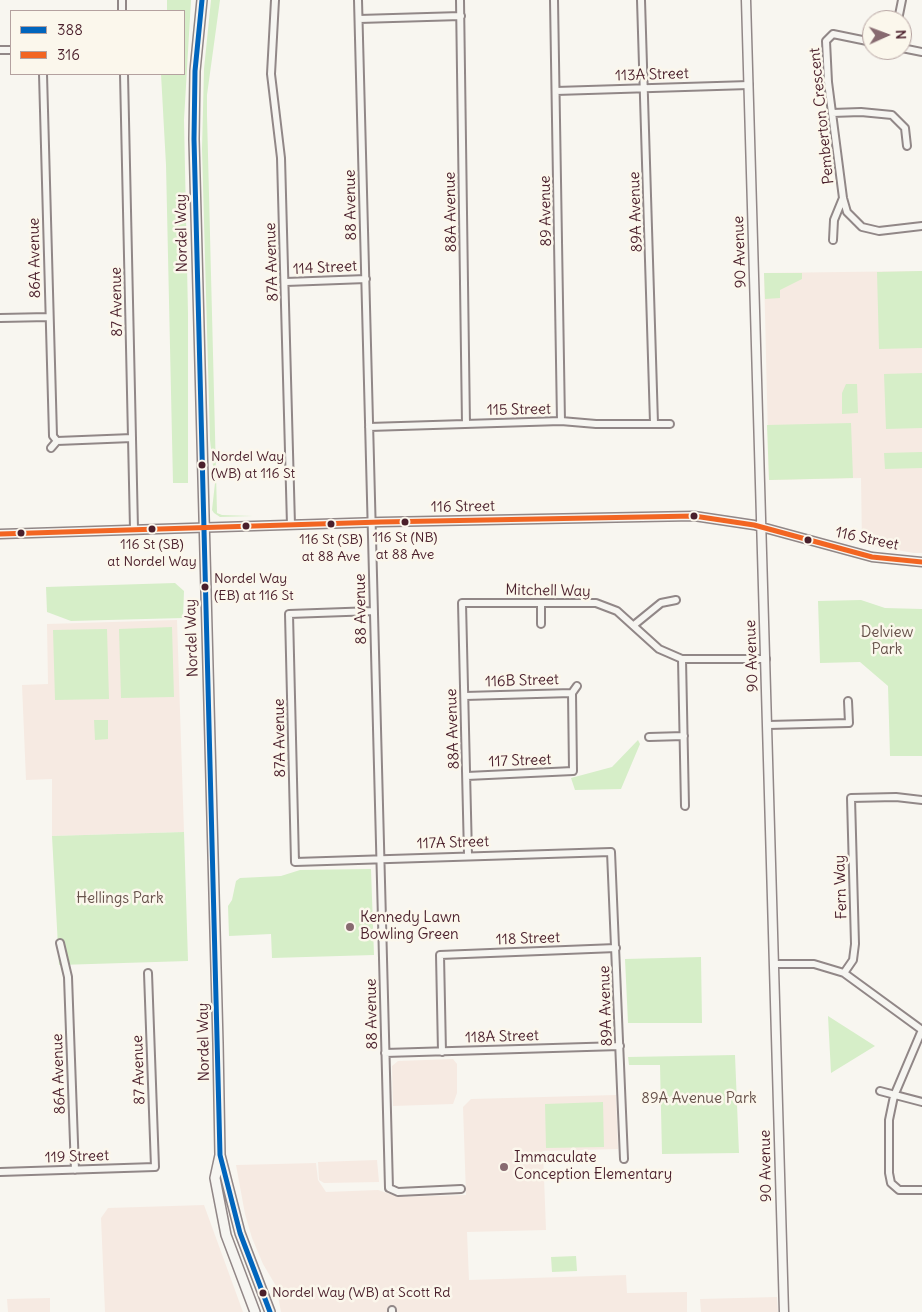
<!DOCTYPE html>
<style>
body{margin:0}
#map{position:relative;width:922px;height:1312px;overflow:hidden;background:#f8f6f0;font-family:Delius,sans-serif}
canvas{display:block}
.legend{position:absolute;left:10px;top:10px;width:175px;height:65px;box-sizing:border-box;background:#fbf7ec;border:1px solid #b4a19f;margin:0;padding:6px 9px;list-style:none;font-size:15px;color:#4a1f2b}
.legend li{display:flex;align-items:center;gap:10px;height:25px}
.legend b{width:25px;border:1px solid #b4a19f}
.north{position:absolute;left:862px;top:10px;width:50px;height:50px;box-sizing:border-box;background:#fbf7ec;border:1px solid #b4a19f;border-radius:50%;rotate:88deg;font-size:14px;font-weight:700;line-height:20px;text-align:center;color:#4a1f2b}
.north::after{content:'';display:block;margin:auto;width:18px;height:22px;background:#876a70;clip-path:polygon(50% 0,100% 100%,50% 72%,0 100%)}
</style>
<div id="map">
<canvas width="922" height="1312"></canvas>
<ul class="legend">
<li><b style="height:6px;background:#0065bd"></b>388</li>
<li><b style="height:6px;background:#f26522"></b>316</li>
</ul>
<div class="north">N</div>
</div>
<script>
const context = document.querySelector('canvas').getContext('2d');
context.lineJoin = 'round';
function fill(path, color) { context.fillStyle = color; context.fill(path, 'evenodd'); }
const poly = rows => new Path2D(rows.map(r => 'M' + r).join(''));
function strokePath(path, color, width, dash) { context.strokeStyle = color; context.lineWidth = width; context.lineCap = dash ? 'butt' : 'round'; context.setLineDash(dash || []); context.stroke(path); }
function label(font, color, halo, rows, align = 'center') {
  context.font = font + ' Delius,sans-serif'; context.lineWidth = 5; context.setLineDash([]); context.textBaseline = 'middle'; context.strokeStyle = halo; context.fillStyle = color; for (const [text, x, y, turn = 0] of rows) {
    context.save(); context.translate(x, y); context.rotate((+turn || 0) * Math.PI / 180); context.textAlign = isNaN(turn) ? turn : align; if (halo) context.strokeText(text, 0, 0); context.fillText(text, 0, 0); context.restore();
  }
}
fill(poly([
 [922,271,922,553,914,553,862,544,861,478,769,480,764,273],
 [177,620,184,832,52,836,52,779,26,780,22,685,48,684,47,624],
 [453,1059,457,1064,457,1093,453,1104,393,1106,392,1066,398,1061],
 [616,1095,618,1149,543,1151,546,1230,467,1232,469,1280,626,1275,627,1293,687,1292,687,1312,281,1312,276,1286,263,1264,252,1238,245,1214,236,1165,316,1163,318,1180,326,1192,378,1190,399,1197,466,1195,463,1107,471,1099],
 [377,1160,379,1182,324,1183,319,1180,318,1162],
 [204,1205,243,1312,105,1312,101,1218,108,1208],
 [777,1297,778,1312,701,1312,700,1299],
 [50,1298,50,1312,8,1312,7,1299]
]), '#f6eae2');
fill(poly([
 [167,0,191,0,184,120,188,314,188,483,173,483,166,165,161,74,184,74,184,11,167,11],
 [211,0,220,0,207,95,207,115,217,513,222,515,253,516,220,517,214,513,212,510,215,483,210,440,202,149,204,69],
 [922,271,922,348,879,349,877,272],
 [764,273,802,273,802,279,780,290,780,298,765,299],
 [922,373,922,428,886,429,884,374],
 [846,384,857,384,858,413,842,414,842,393],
 [851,423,853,478,769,480,767,425],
 [922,452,922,468,885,469,884,453],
 [175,583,184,591,183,618,71,621,47,612,46,587],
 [861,600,885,608,922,609,922,756,890,756,888,686,860,662,820,663,818,601],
 [172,627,174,697,121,698,119,629],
 [107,629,109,699,55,700,53,630],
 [94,720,108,720,108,739,95,740],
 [638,740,640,744,621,789,575,790,571,778,612,767],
 [184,832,188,961,59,965,52,836],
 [371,869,374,955,272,958,271,934,229,936,228,906,232,900,236,881,240,878,281,876,300,870],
 [701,957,702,1023,628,1023,625,959],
 [828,1016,875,1046,831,1073],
 [735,1055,739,1153,662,1154,660,1065,629,1065,628,1057],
 [603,1102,604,1147,546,1148,545,1104],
 [576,1256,577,1271,552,1272,551,1257]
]), '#d6eec8');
const minor = poly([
 [122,0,122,11],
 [275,0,271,74,281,158,291,525],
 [358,0,389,1188,398,1192,461,1189],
 [460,0,466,424],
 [554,0,561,421],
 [641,0,654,423],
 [359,19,461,16],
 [898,20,902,0],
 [872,42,833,34,826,41,828,82,843,198,847,212,862,227,879,231,922,226],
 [902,48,922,52],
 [0,50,11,50],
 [43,74,53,436,57,441],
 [124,74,134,529],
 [556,91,749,85],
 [832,113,861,112,892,115,905,128,907,146],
 [833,240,834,220,843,198],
 [286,282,366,279],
 [0,318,49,317],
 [369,427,561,421,596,424,670,424],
 [51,448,57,441,132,438],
 [541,603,541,624],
 [374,611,289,614,295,862,611,852,624,1159],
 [634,625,661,603,676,600],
 [682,659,685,806],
 [465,696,572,693,577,686],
 [768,725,849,723,848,701],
 [649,737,684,736],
 [467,776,573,771,572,693],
 [468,855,462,603,596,603,617,611,659,649,682,659,766,659],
 [60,943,68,977,75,1170],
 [775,964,814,964,844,973,922,1030],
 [844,973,853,960,855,944,851,798,896,797,922,800],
 [922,1030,894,1096,889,1120,889,1173,891,1183,899,1190,922,1190],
 [442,1052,440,955,616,948],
 [385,1053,620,1046],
 [880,1091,922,1102],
 [0,1172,155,1167,148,973],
 [392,1310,392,1312]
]);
const tertiary = poly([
 [746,0,784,1312],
 [0,534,381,522,694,516,754,525,872,557,922,562]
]);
const secondary = poly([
 [202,0,195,71,194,139,218,1043,220,1155,215,1178,226,1235,255,1312],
 [220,1155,240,1233,270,1312]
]);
strokePath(minor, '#918787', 10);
strokePath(tertiary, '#918787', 11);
strokePath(secondary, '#918787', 12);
strokePath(minor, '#f6f5f1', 6);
strokePath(tertiary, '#f6f5f1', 8);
strokePath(secondary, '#f6f5f1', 9);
strokePath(poly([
 [202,0,195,71,194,139,220,1155,240,1233,270,1312]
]), '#0065bd', 5);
strokePath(poly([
 [0,534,381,522,694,516,754,525,872,557,922,562]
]), '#f26522', 5);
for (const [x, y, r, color] of [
 [202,465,4.5,"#4a1f2b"],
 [694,516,4.5,"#4a1f2b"],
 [405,522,4.5,"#4a1f2b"],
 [331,524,4.5,"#4a1f2b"],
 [246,526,4.5,"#4a1f2b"],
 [152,529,4.5,"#4a1f2b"],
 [21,533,4.5,"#4a1f2b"],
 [808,540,4.5,"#4a1f2b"],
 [205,587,4.5,"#4a1f2b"],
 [350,927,5,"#876a70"],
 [504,1167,5,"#876a70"],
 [263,1293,4.5,"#4a1f2b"]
]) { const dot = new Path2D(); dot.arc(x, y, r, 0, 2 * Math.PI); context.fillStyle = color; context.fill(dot); strokePath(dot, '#fbf7ec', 2); }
label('14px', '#4a1f2b', '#fbf7ec', [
 ["Nordel Way",211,457],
 ["(WB) at 116 St",211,474],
 ["116 St (NB)",405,538,"center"],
 ["at 88 Ave",405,555,"center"],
 ["116 St (SB)",331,540,"center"],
 ["at 88 Ave",331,557,"center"],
 ["116 St (SB)",152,545,"center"],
 ["at Nordel Way",152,562,"center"],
 ["Nordel Way",214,579],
 ["(EB) at 116 St",214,596],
 ["Nordel Way (WB) at Scott Rd",272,1293]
], 'left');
label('15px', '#4a1f2b', '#fbf7ec', [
 ["113A Street",652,75,-2],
 ["Pemberton Crescent",822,116,-96],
 ["88 Avenue",351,205,-91],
 ["89 Avenue",546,211,-91],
 ["88A Avenue",451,212,-91],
 ["89A Avenue",636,212,-92],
 ["Nordel Way",182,233,-91],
 ["90 Avenue",740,252,-92],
 ["86A Avenue",35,258,-91],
 ["87A Avenue",272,262,-92],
 ["114 Street",325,268,-3],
 ["87 Avenue",117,302,-91],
 ["115 Street",519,410,-1],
 ["116 Street",463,507,-1],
 ["116 Street",867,539,12],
 ["Mitchell Way",548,591,1],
 ["88 Avenue",361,609,-91],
 ["Nordel Way",192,638,-92],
 ["90 Avenue",752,656,-92],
 ["116B Street",522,681,-2],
 ["88A Avenue",453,729,-92],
 ["87A Avenue",280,738,-91],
 ["117 Street",520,761,-2],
 ["117A Street",453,843,-2],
 ["Fern Way",841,887,-92],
 ["118 Street",528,939,-2],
 ["89A Avenue",606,1006,-92],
 ["88 Avenue",372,1014,-91],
 ["118A Street",502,1037,-2],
 ["Nordel Way",204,1042,-91],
 ["87 Avenue",139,1070,-92],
 ["86A Avenue",59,1074,-92],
 ["119 Street",77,1157,-2],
 ["90 Avenue",766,1166,-91]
]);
label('15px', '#66514a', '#fbf7ec', [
 ["Delview",887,633],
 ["Park",887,650],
 ["Hellings Park",120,899],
 ["89A Avenue Park",699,1099]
]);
label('15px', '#4a1f2b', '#fbf7ec', [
 ["Kennedy Lawn",360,918],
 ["Bowling Green",360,935],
 ["Immaculate",514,1158],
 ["Conception Elementary",514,1175]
], 'left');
</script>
